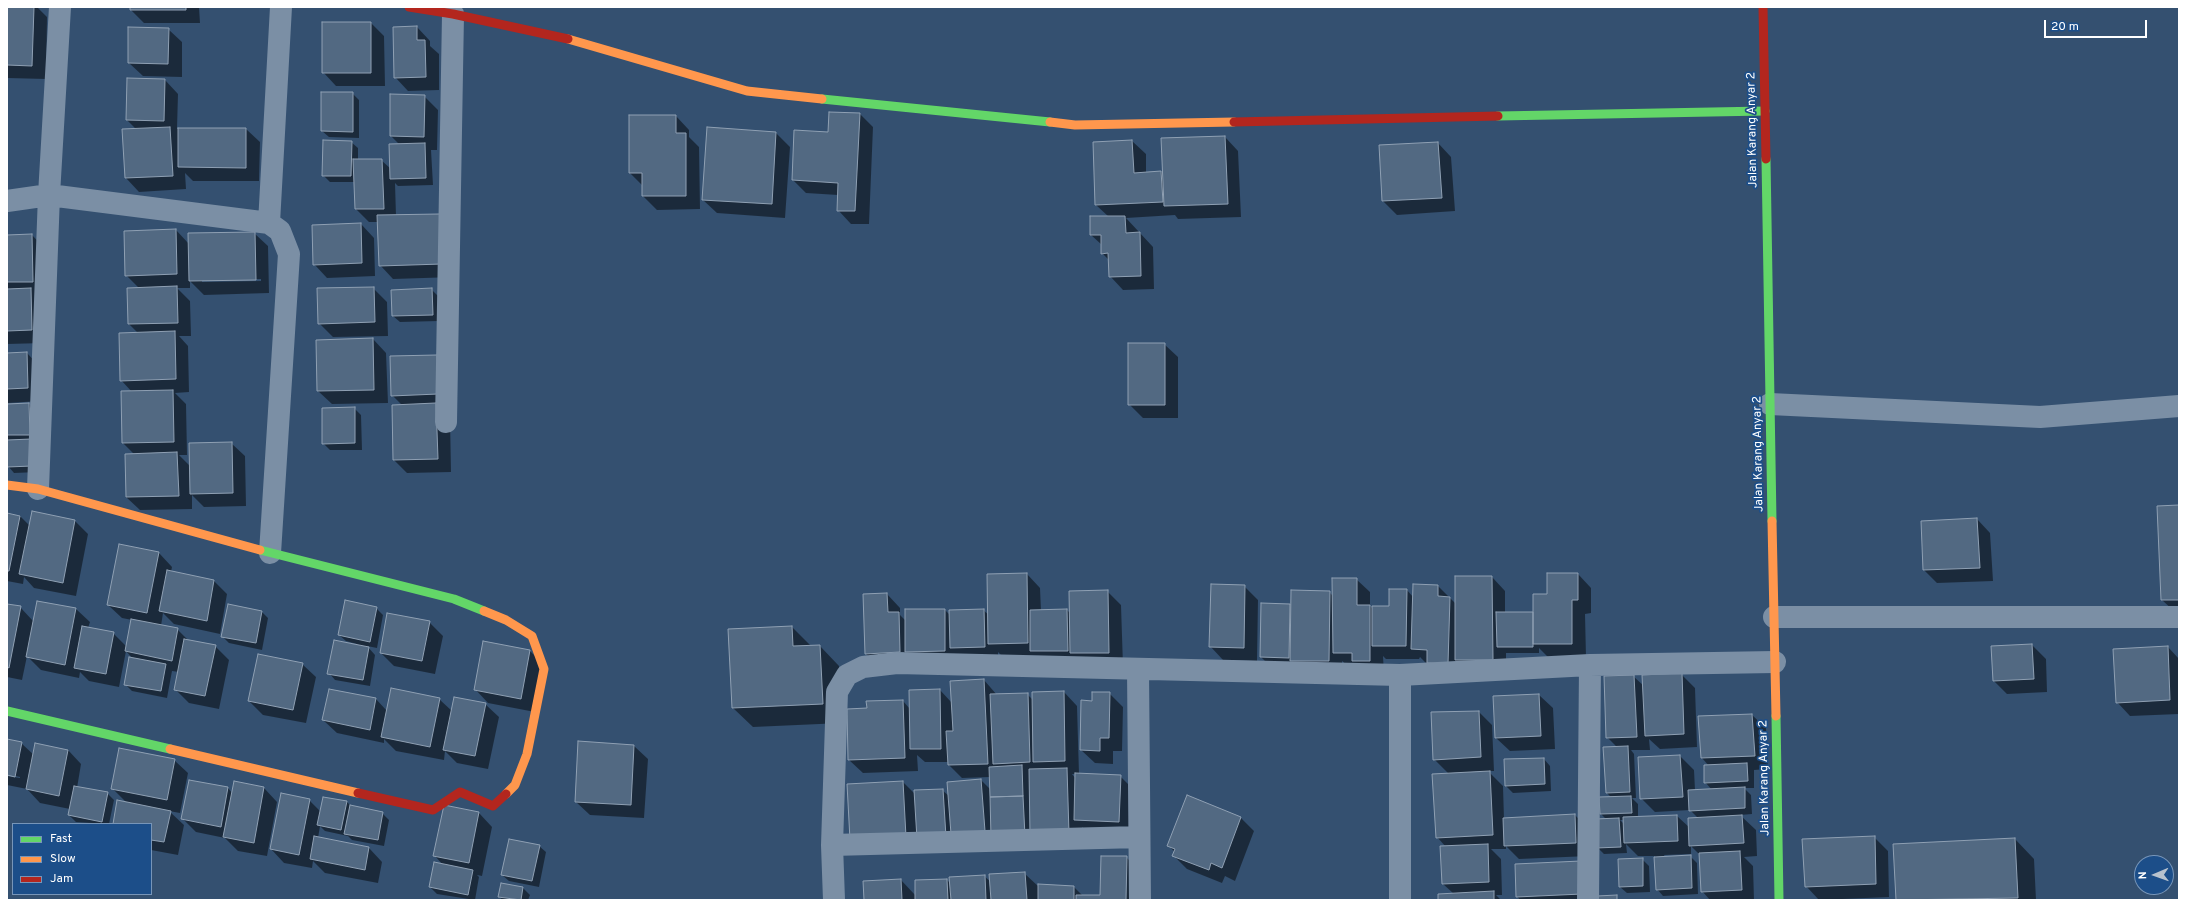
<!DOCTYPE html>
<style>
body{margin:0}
#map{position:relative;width:2186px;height:907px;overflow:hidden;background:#345070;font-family:Overpass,sans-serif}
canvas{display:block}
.frame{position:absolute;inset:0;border:8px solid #fff;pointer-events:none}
.legend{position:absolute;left:12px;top:823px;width:140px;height:72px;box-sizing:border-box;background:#1c4e89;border:1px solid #7795b8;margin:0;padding:5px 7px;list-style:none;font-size:12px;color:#fff}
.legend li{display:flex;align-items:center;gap:8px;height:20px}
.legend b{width:20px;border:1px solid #7795b8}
.north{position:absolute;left:2134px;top:855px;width:40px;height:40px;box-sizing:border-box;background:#1c4e89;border:1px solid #7795b8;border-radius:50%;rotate:268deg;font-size:11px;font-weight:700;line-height:16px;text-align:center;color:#fff}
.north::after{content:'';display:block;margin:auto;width:14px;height:18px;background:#b8c2cd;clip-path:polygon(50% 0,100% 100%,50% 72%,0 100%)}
.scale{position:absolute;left:2044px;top:20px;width:103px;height:18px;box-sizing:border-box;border:2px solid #fff;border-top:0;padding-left:5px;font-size:12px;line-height:14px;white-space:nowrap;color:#fff;-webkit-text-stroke:3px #1c4e89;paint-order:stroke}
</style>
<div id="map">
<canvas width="2186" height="907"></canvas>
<div class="frame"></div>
<ul class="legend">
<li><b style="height:5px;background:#63d668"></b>Fast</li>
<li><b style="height:5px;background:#ff974d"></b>Slow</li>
<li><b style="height:5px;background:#b3261e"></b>Jam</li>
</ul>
<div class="north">N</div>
<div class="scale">20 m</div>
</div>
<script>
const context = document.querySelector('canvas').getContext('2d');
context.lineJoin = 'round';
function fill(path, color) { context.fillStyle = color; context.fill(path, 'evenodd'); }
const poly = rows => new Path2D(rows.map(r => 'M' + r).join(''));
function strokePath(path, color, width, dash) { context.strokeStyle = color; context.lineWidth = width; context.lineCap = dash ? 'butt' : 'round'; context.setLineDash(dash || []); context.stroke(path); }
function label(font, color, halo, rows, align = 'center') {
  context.font = font + ' Overpass,sans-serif'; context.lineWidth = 3.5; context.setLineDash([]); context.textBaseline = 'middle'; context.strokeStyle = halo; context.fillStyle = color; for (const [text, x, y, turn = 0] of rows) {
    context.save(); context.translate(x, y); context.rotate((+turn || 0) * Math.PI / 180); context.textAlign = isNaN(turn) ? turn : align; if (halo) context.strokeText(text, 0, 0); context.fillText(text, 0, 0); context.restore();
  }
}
fill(poly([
 [7,7,37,7,47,17,46,79,7,78],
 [131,7,199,7,200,23,144,23,131,10],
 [371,23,384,36,385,86,336,86,323,72],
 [417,27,430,41,430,46,439,54,439,90,408,91,395,77],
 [168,29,182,42,182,77,143,76,129,63],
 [165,80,178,94,177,129,246,129,260,142,259,181,193,181,185,173,186,189,139,192,126,178,123,130,136,129,127,120],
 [352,93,359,100,359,138,329,137,322,131],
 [424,96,438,110,437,150,431,150,433,185,398,186,395,183,396,216,455,277,393,279,380,265,378,222,369,222,356,209,355,182,330,182,323,175,351,142,358,148,358,160,381,160,391,169,400,145,391,136],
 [860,114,873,127,869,224,851,224,838,210,838,195,806,193,793,180,829,133],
 [676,116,689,130,689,137,699,147,700,209,657,210,643,196,643,186,630,173],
 [708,128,776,133,790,147,785,218,717,213,703,200],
 [1225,137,1238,151,1241,217,1178,219,1175,215,1126,218,1153,247,1154,289,1123,290,1110,276,1109,260,1102,253,1102,245,1091,235,1109,217,1096,205,1094,143,1132,141,1146,154,1146,173,1161,172,1164,175],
 [1438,143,1451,157,1455,211,1397,215,1383,201,1380,146],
 [361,224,374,238,375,276,327,278,314,264],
 [176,230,189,244,254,233,268,246,269,293,204,295,190,281,190,288,177,288,190,301,191,336,179,336,188,346,189,392,175,393,186,404,187,455,179,455,190,466,231,443,245,456,246,506,204,507,192,495,192,509,140,510,126,497,134,454,123,443,132,392,121,380,138,333,129,324,139,288,126,275],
 [261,279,261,281,202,282,202,280],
 [32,235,45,249,45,343,7,344,7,236],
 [373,288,387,302,388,336,333,337,319,323],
 [431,289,438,296,439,321,400,322,393,316],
 [373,339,386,353,388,403,332,404,318,391],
 [1164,344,1178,357,1178,418,1143,418,1129,404],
 [27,353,40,367,41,401,7,403,7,354],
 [437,356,450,418,451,472,407,473,394,460,402,405,392,395],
 [29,404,43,418,38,472,14,473,8,466,7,405],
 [354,408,361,415,362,450,330,450,323,443],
 [2179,506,2179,613,2176,613,2162,600],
 [7,514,20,516,30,526,75,521,88,534,76,596,34,588,24,577,23,584,7,581],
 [1977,519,1990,533,1993,581,1937,583,1924,570],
 [120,545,159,553,172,567,171,572,214,581,227,594,220,634,174,624,163,613,161,626,177,629,189,641,215,646,229,660,219,709,189,703,175,689,179,672,172,671,167,698,132,691,125,684,133,659,126,651,119,687,89,681,80,672,79,678,41,670,27,656,22,680,7,677,7,605,20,607,34,622,38,602,76,609,90,622,88,628,113,633,127,647,132,620,122,618,108,605],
 [1027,574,1040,588,1041,611,1067,610,1070,613,1107,591,1121,605,1123,666,1003,657,998,652,998,660,880,667,866,654,887,594,900,608,900,615,906,621,945,610,950,615,983,610,989,615],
 [1578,574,1591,588,1591,613,1585,614,1586,657,1548,657,1539,648,1539,653,1506,653,1506,673,1426,663,1420,657,1419,659,1386,659,1383,656,1384,674,1348,666,1342,661,1342,674,1274,670,1261,657,1262,604,1292,605,1329,592,1333,596,1356,579,1370,592,1370,606,1373,609,1390,607,1407,590,1413,597,1438,586,1456,604,1492,577,1505,591,1505,613,1532,613,1548,595],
 [1244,586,1258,600,1257,661,1223,660,1210,646],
 [376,608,383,615,377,648,367,646,375,655,370,686,335,680,329,673,357,644,346,641,339,635],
 [262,612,268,618,262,650,229,643,222,636],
 [429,622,443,636,435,674,394,666,381,653],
 [792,627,811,646,820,646,839,666,842,723,753,727,733,708],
 [2032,645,2046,659,2047,692,2007,694,1994,681],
 [2168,647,2179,659,2179,714,2130,716,2117,702],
 [530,651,544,665,535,712,488,703,475,689],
 [302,664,316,677,306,723,263,715,249,701],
 [1681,674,1695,688,1697,747,1660,749,1649,739,1650,750,1631,750,1634,754,1636,798,1632,798,1638,804,1638,817,1677,816,1690,828,1698,818,1690,810,1655,812,1641,798,1639,758,1680,756,1694,770,1695,790,1712,790,1705,782,1709,766,1702,758,1700,717,1752,715,1766,728,1768,769,1754,770,1754,788,1744,788,1751,795,1752,814,1740,815,1756,830,1757,856,1744,857,1753,866,1754,900,1710,900,1702,891,1700,855,1691,846,1691,854,1664,855,1665,857,1690,856,1697,863,1698,894,1663,896,1657,889,1655,856,1638,856,1626,844,1627,853,1604,854,1597,847,1606,819,1601,814,1600,798,1612,798,1607,793,1618,748,1607,737,1633,676,1644,686],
 [1620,820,1624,820,1624,824],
 [984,680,997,695,1027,694,1033,700,1064,692,1077,706,1079,774,1120,776,1134,790,1132,835,1088,833,1082,827,1082,847,864,853,903,782,915,794,942,790,949,796,981,780,991,790,990,777,962,778,949,765,949,762,925,762,917,755,918,771,863,773,849,760,868,709,903,701,910,709,940,690,952,703],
 [1072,774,1076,774,1076,779],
 [1109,693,1123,707,1122,751,1113,751,1113,764,1095,763,1081,750,1093,702],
 [1539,695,1553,708,1555,749,1510,751,1496,738,1494,697],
 [376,699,387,711,439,699,452,711,485,704,499,717,488,769,457,763,445,751,444,760,396,751,384,739,384,743,337,733,323,720],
 [1479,712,1492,725,1494,771,1488,771,1503,786,1504,819,1575,815,1588,829,1589,856,1519,859,1506,846,1506,849,1491,849,1501,859,1502,895,1496,895,1501,900,1439,900,1454,894,1443,884,1446,847,1437,837,1449,774,1434,759],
 [7,740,21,743,34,755,68,750,81,764,77,788,107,793,114,800,109,824,76,822,69,815,70,809,40,803,27,789,7,785,7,776,20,778,20,777,7,774],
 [579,743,634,746,648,759,644,818,590,815,576,802],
 [1544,759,1550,766,1551,791,1513,793,1506,786],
 [174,760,188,773,180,813,169,811,184,825,178,855,151,850,151,824,114,824,127,803,112,788],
 [190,781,228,788,233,794,235,783,264,788,277,802,267,856,238,851,225,838,196,832,182,818],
 [1187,796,1241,818,1254,831,1235,881,1225,876,1222,883,1187,869,1173,855,1175,852,1168,845],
 [323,798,347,802,352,807,382,813,389,820,384,846,352,840,348,836,325,831,320,826,318,838,369,848,382,862,378,883,325,873,313,861,312,868,284,863,271,849,309,800,321,812],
 [479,813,492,827,482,876,477,875,479,877,475,900,437,894,430,887,443,865,435,856],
 [1874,837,1888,851,1889,897,1819,900,1806,886],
 [2015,839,2034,859,2036,900,1897,900,1894,845],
 [539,846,546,852,539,887,509,881,502,875],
 [1126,857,1140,871,1140,900,865,900,901,880,916,896,947,880,951,884,984,876,991,882,1024,873,1039,887,1074,887,1083,896,1101,896],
 [1642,859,1649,866,1650,892,1627,893,1620,887],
 [1516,865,1595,900,1520,900,1517,896],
 [523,888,530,895,528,900,503,900,499,897]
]), '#0007');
const building = poly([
 [7,7,34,7,32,66,7,65,7,7],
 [130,7,186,7,186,10,130,10,130,7],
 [322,22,371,22,371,73,322,73,322,22],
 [417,26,417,40,425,40,426,77,394,78,393,27,417,26],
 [128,27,169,28,168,64,128,63,128,27],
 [127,78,165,79,164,121,126,120,127,78],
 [321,92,353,92,353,132,321,131,321,92],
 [390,94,425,95,424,137,390,136,390,94],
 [829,112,860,113,855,211,837,211,838,183,792,180,794,130,828,132,829,112],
 [629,115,676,115,676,133,686,133,686,196,642,196,642,173,629,173,629,115],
 [170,127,173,176,125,178,122,129,170,127],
 [707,127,776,132,772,204,702,200,707,127],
 [178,128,246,128,246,168,178,167,178,128],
 [1225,136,1228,204,1164,206,1161,138,1225,136],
 [323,140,352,141,351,176,322,176,323,140],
 [1132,140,1134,173,1161,171,1163,202,1095,205,1093,142,1132,140],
 [1438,142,1442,198,1382,201,1379,145,1438,142],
 [425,143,426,178,390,179,389,144,425,143],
 [353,159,382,159,384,209,355,209,353,159],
 [440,214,442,264,379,266,377,215,440,214],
 [1090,216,1125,216,1126,233,1140,232,1141,276,1109,277,1108,253,1101,254,1101,235,1090,235,1090,216],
 [361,223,362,263,313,265,312,225,361,223],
 [176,229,177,274,125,276,124,231,176,229],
 [255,232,256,280,189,281,188,233,255,232],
 [32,234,33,282,7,282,7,235,32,234],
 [177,286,178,323,128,324,127,288,177,286],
 [374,287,375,322,318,324,317,288,374,287],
 [31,288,32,330,7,331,7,289,31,288],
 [432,288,433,315,392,316,391,290,432,288],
 [175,331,176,379,120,381,119,333,175,331],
 [373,338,374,390,317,391,316,340,373,338],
 [1128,343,1165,343,1165,405,1128,405,1128,343],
 [27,352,28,388,7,389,7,353,27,352],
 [437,355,438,394,391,396,390,356,437,355],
 [173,390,174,442,122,443,121,391,173,390],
 [29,403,30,435,7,435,7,404,29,403],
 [436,403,438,459,393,460,392,405,436,403],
 [355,407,355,443,322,444,322,408,355,407],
 [32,439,32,466,7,467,7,440,32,439],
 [232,442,233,493,190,494,189,443,232,442],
 [177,452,179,496,126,497,125,454,177,452],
 [2179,505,2179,600,2161,600,2157,506,2179,505],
 [32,511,75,520,63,583,19,574,32,511],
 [7,513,20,516,9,571,7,571,7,513],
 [1977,518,1980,568,1923,570,1921,521,1977,518],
 [119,544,159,552,147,613,107,605,119,544],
 [167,570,214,580,207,621,159,611,167,570],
 [1027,573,1028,643,988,644,987,574,1027,573],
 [1547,573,1578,573,1578,600,1572,600,1572,644,1533,644,1533,594,1547,594,1547,573],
 [1455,576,1492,576,1493,660,1455,660,1455,576],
 [1332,578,1357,578,1357,605,1370,605,1370,661,1352,661,1352,653,1333,653,1332,578],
 [1211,584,1245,585,1244,648,1209,647,1211,584],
 [1413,584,1438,585,1438,596,1450,597,1448,664,1427,663,1427,650,1411,649,1413,584],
 [1389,589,1407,589,1406,646,1372,646,1372,606,1389,606,1389,589],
 [1108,590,1109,653,1070,653,1069,591,1108,590],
 [1291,590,1330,591,1329,661,1290,661,1291,590],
 [887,593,888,612,899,612,900,652,865,654,863,594,887,593],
 [345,600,377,607,370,642,338,635,345,600],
 [37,601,76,608,65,665,26,657,37,601],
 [1261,603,1290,604,1289,658,1260,657,1261,603],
 [7,604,21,606,9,668,7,667,7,604],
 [228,604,262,611,256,643,221,637,228,604],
 [905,609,945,609,945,651,905,652,905,609],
 [984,609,985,647,950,648,949,610,984,609],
 [1067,609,1068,651,1030,651,1030,610,1067,609],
 [1496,612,1533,612,1533,647,1497,647,1496,612],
 [387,613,430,621,422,661,380,653,387,613],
 [131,619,178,628,172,661,125,651,131,619],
 [82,626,114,632,106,674,74,668,82,626],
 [792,626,793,646,820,645,823,704,732,708,728,629,792,626],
 [184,639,216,645,205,696,174,690,184,639],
 [334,640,369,647,363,680,327,674,334,640],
 [483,641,530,650,521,699,474,690,483,641],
 [2032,644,2034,679,1993,681,1991,646,2032,644],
 [2168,646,2170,700,2116,703,2113,649,2168,646],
 [258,654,303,663,293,710,248,701,258,654],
 [129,657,166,664,161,691,124,685,129,657],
 [1682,673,1684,734,1645,736,1642,675,1682,673],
 [1634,675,1637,737,1606,738,1604,676,1634,675],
 [984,679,988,764,948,765,946,731,953,731,950,681,984,679],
 [391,688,440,698,430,747,381,737,391,688],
 [329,689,376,698,370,730,322,720,329,689],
 [940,689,941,749,910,749,909,690,940,689],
 [1064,691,1065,761,1033,762,1032,692,1064,691],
 [1092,692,1110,692,1109,738,1100,738,1100,751,1080,750,1081,700,1092,701,1092,692],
 [1028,693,1030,762,993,764,990,694,1028,693],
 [1539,694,1541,736,1495,738,1493,696,1539,694],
 [454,697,486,703,475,756,443,750,454,697],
 [903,700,905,758,848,760,847,709,867,708,866,701,903,700],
 [1479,711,1481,757,1433,760,1431,712,1479,711],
 [1752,714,1755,756,1701,758,1698,716,1752,714],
 [7,739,22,742,15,777,7,775,7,739],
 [578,741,634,745,631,805,575,802,578,741],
 [35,743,68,750,59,796,26,789,35,743],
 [1628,746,1630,792,1606,793,1603,747,1628,746],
 [119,748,175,759,167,800,111,789,119,748],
 [1680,755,1683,797,1640,799,1638,757,1680,755],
 [1544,758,1545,784,1505,786,1504,759,1544,758],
 [1747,763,1748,781,1704,783,1704,765,1747,763],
 [1022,765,1023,796,990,797,989,767,1022,765],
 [1067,768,1069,834,1030,835,1029,769,1067,768],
 [1490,771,1493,835,1436,838,1432,774,1490,771],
 [1075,773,1121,775,1119,822,1074,820,1075,773],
 [981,779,985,831,951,834,947,782,981,779],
 [189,780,228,787,221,827,181,819,189,780],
 [234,781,264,787,254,843,223,837,234,781],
 [903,781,906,837,850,840,847,784,903,781],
 [74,786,108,792,102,822,68,815,74,786],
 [1745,787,1745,808,1689,811,1688,790,1745,787],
 [943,789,946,837,917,839,914,790,943,789],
 [281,793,310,799,299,855,270,849,281,793],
 [1187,795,1241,817,1222,868,1211,863,1209,870,1172,856,1175,849,1167,846,1187,795],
 [1023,796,1025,836,991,837,990,797,1023,796],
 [1631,796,1632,813,1600,814,1599,797,1631,796],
 [323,797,347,801,341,830,317,825,323,797],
 [117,800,171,811,164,842,151,840,151,824,113,824,117,800],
 [350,805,383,812,378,840,344,834,350,805],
 [444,805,479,812,469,863,433,856,444,805],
 [1575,814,1576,843,1504,846,1503,818,1575,814],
 [1677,815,1678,841,1624,843,1623,817,1677,815],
 [1742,815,1744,843,1689,846,1688,818,1742,815],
 [1619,818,1621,847,1596,848,1595,819,1619,818],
 [314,836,369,847,365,870,310,859,314,836],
 [1875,836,1876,884,1805,887,1802,839,1875,836],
 [2015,838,2018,898,1896,900,1893,844,2015,838],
 [509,839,540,845,532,881,501,875,509,839],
 [1488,844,1489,882,1442,884,1440,846,1488,844],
 [1740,851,1742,890,1701,892,1699,853,1740,851],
 [1691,855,1692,888,1656,890,1654,857,1691,855],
 [1101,856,1127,856,1126,900,1076,900,1076,895,1100,895,1101,856],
 [1643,858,1643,886,1619,887,1618,859,1643,858],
 [1581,861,1582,894,1516,897,1515,864,1581,861],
 [434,862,473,870,468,895,429,887,434,862],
 [1025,872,1027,900,991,900,989,874,1025,872],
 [985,875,986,900,951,900,949,877,985,875],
 [901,879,902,900,864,900,863,881,901,879],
 [947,879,948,900,915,900,915,880,947,879],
 [501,883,523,887,521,900,498,897,501,883],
 [1038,884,1074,886,1074,900,1038,900,1038,884],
 [1494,891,1494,900,1438,900,1438,894,1494,891],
 [1617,895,1617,900,1597,900,1597,896,1617,895]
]);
fill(building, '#526982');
strokePath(building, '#8fa0b3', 1);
strokePath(poly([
 [7,201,49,195,269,223,280,231,289,254,270,553],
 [269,223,281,7],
 [1770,404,2040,417,2179,406],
 [446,422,453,14],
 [38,489,49,195,60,7],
 [1774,617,2179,617],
 [1138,669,1140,900],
 [1400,675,1400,900],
 [832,845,1139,837],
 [834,900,832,845,837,692,847,675,863,667,897,663,1400,675,1590,665,1775,662],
 [1588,900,1590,665]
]), '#7b8fa5', 22);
strokePath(poly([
 [822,99,1050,122],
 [1498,116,1765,111],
 [1766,159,1772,521],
 [260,550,454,599,484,611],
 [7,711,170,749],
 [1776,716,1779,900]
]), '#63d668', 9);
strokePath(poly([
 [568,39,747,91,822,99],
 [1050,122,1075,125,1234,122],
 [7,485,38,489,260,550],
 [1772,521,1776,716],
 [484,611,506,620,532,636,544,669,527,754,515,785,506,794],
 [170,749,358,793]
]), '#ff974d', 9);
strokePath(poly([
 [409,7,453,14,568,39],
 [1763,7,1766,159],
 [1234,122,1498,116],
 [358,793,433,810,460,792,493,806,506,794]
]), '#b3261e', 9);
label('12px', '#fff', '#1c4e89', [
 ["Jalan Karang Anyar 2",1753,130,-91],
 ["Jalan Karang Anyar 2",1759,454,-91],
 ["Jalan Karang Anyar 2",1765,778,-91]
]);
</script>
